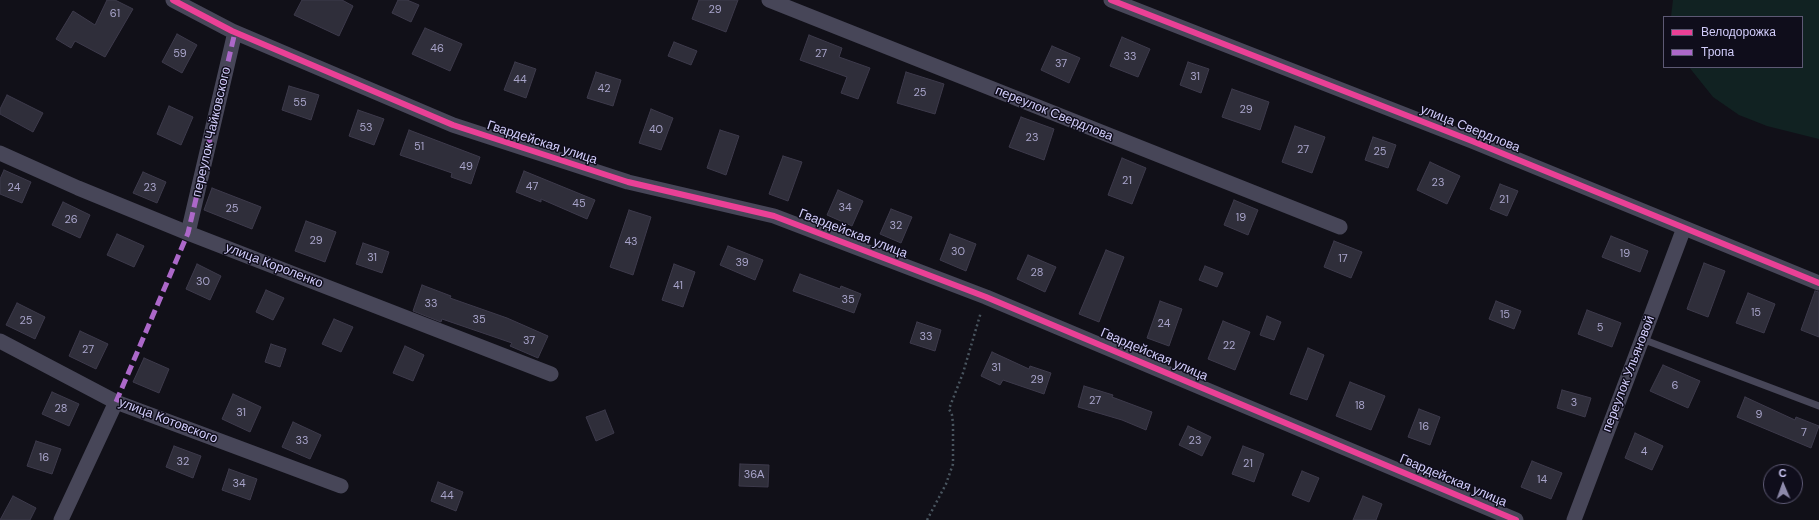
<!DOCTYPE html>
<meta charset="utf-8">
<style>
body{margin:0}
#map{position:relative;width:1819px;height:520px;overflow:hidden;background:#111018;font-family:"DM Sans",sans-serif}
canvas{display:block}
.legend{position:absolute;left:1663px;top:16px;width:140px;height:52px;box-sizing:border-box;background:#0f0d1b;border:1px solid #5d5974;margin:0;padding:5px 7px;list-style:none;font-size:12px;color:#d1ccfa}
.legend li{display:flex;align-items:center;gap:8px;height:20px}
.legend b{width:20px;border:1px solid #5d5974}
.north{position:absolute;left:1763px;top:464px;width:40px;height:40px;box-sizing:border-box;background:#0f0d1b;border:1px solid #5d5974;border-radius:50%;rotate:358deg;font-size:11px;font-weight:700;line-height:16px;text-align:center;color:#d1ccfa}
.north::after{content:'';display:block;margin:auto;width:14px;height:18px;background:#8e8aab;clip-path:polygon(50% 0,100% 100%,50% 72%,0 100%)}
</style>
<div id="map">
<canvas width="1819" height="520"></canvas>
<ul class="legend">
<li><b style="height:5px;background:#ea4096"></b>Велодорожка</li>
<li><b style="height:5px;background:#ac68c9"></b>Тропа</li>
</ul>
<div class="north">С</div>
</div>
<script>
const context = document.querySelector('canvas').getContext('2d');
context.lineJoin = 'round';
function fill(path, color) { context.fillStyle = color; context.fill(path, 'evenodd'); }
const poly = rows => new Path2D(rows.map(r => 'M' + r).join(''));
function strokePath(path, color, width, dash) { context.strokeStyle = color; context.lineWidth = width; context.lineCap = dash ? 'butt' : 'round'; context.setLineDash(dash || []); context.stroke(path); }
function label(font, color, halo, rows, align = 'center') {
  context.font = font + ' "DM Sans",sans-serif'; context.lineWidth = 3; context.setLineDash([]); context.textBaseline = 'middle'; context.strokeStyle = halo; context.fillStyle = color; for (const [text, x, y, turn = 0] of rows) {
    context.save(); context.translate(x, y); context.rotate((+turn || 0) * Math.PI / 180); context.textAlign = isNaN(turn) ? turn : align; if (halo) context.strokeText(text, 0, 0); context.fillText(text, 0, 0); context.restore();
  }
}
fill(poly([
 [1673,0,1819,0,1819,139,1767,126,1739,115,1713,97,1689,67,1802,67,1802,17,1671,17]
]), '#122');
const building = poly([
 [107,0,115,0,133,9,105,57,75,41,71,48,56,39,73,11,95,25,107,0],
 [302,0,342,0,353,6,339,36,294,15,302,0],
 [398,0,407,0,419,5,411,22,392,13,398,0],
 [699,0,738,0,726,32,692,19,699,0],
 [425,28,462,44,450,71,412,54,425,28],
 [177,34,197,45,182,73,162,62,177,34],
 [809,35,842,48,839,57,870,68,858,99,841,93,847,77,800,60,809,35],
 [1122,37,1150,49,1138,77,1110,66,1122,37],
 [674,42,697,51,691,65,668,56,674,42],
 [1052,46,1080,58,1069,83,1041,70,1052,46],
 [515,62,536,69,526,98,504,90,515,62],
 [1188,62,1209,69,1201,93,1180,85,1188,62],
 [596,72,621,80,613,106,587,98,596,72],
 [906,72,944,84,935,114,897,103,906,72],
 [289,86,319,95,311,120,282,110,289,86],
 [1232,89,1269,102,1260,130,1222,117,1232,89],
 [7,95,43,113,33,132,0,114,0,109,7,95],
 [169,106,193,117,181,145,157,134,169,106],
 [651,109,673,118,661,150,639,143,651,109],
 [358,110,384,119,374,145,349,136,358,110],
 [1021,117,1054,129,1044,160,1009,147,1021,117],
 [1295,126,1325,137,1312,173,1282,162,1295,126],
 [409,130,480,157,471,184,451,177,452,173,400,155,409,130],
 [720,130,739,136,726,175,707,168,720,130],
 [1373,137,1396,145,1388,168,1365,160,1373,137],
 [783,156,802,162,788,201,769,194,783,156],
 [1122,158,1146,168,1132,204,1108,195,1122,158],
 [1430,162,1460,176,1447,204,1417,190,1430,162],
 [4,170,31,182,22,203,0,194,0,179,4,170],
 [524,171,595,200,587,219,541,199,541,202,516,192,524,171],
 [143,172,166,182,157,203,133,193,143,172],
 [1500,184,1518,191,1507,216,1490,209,1500,184],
 [212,188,261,207,252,229,204,210,212,188],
 [838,190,863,201,852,226,827,215,838,190],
 [1234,200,1258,210,1248,235,1224,225,1234,200],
 [63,202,90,215,80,238,52,225,63,202],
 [891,209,912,217,901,243,880,234,891,209],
 [629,210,651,217,633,275,610,267,629,210],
 [306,221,336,232,325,262,295,251,306,221],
 [117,234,144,246,134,267,107,255,117,234],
 [950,234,976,244,966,271,940,260,950,234],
 [1611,236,1648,251,1640,272,1602,257,1611,236],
 [1334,241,1362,252,1351,278,1324,267,1334,241],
 [363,243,389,252,382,273,356,264,363,243],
 [728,246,763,260,755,280,720,265,728,246],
 [1106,250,1124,257,1099,322,1079,314,1106,250],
 [1028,255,1056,267,1045,292,1017,279,1028,255],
 [1704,263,1725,271,1708,317,1687,309,1704,263],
 [197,264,221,276,210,300,186,289,197,264],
 [674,264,695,272,683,307,662,300,674,264],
 [1205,266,1223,273,1217,287,1199,280,1205,266],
 [800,274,840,289,841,286,861,294,854,313,793,291,800,274],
 [422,285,451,296,450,298,507,318,548,336,538,358,510,346,512,343,442,319,441,322,413,311,422,285],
 [266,290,284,298,273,320,256,312,266,290],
 [1815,291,1819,292,1819,337,1801,330,1815,291],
 [1748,293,1775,304,1764,333,1736,323,1748,293],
 [1160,301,1182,309,1169,346,1147,338,1160,301],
 [1496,301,1521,311,1514,329,1489,319,1496,301],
 [17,303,45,317,35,339,6,325,17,303],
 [1587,310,1621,323,1612,347,1578,334,1587,310],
 [1267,316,1281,322,1274,340,1260,335,1267,316],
 [334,319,353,327,341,352,322,344,334,319],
 [1223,321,1250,332,1235,370,1208,359,1223,321],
 [917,322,941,330,935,351,910,343,917,322],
 [80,331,108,344,96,369,69,356,80,331],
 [271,344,286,349,280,367,265,362,271,344],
 [405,346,424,355,413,381,393,373,405,346],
 [1308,348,1324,355,1307,400,1290,394,1308,348],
 [992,352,1029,369,1030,366,1051,373,1044,394,1003,380,1000,385,981,376,992,352],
 [144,358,169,369,159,393,133,382,144,358],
 [1663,365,1700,381,1688,408,1650,391,1663,365],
 [1350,382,1385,396,1371,430,1336,416,1350,382],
 [1084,386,1113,395,1112,397,1152,412,1146,430,1122,420,1078,407,1084,386],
 [1562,390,1591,398,1585,417,1557,408,1562,390],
 [52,392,79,404,69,426,42,414,52,392],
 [233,394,261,407,250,432,222,419,233,394],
 [1745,397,1795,420,1796,417,1819,426,1811,448,1737,417,1745,397],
 [1419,409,1440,417,1430,445,1408,437,1419,409],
 [605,410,614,433,596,441,586,417,605,410],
 [293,422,321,435,310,459,282,447,293,422],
 [1188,426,1211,437,1202,456,1179,445,1188,426],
 [1635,433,1663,446,1652,470,1625,458,1635,433],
 [36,441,61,449,52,474,27,466,36,441],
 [174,446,201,456,193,478,166,467,174,446],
 [1243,446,1264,454,1254,482,1232,474,1243,446],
 [1532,461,1562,473,1551,499,1521,487,1532,461],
 [740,464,769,465,768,487,739,486,740,464],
 [229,469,257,479,250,500,222,490,229,469],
 [1302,471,1319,478,1309,502,1292,495,1302,471],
 [438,482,463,492,456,511,431,501,438,482],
 [13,496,36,508,30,520,0,520,13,496],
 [1363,496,1382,504,1376,520,1353,520,1363,496]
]);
fill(building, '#2f2e3a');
strokePath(building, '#3d3a4b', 1);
strokePath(poly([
 [927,520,946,484,953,464,953,424,952,415,949,409,963,373,981,312]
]), '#49555f', 2.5, [2, 3]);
strokePath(poly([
 [1642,339,1819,406]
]), '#474658', 7);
strokePath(poly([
 [173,0,232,31,453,125,628,182,774,216,986,297,1516,520],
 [769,0,1340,227],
 [1111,0,1472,141,1819,283],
 [0,153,78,188,188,233,551,374],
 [188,233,235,32],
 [0,341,116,402,341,486],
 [61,520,116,402],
 [1574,520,1684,228]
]), '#474658', 15);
strokePath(poly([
 [116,402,188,233,235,32]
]), '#ac68c9', 5, [10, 5]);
strokePath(poly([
 [173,0,232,31,453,125,628,182,774,216,986,297,1516,520],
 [1111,0,1472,141,1819,283]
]), '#ea4096', 6);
label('11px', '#a8a4ca', null, [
 ["29",715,10],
 ["61",115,14],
 ["46",437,49],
 ["59",180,54],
 ["27",821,54],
 ["33",1130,57],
 ["37",1061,64],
 ["31",1195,77],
 ["44",520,80],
 ["42",604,89],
 ["25",920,93],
 ["55",300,103],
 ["29",1246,110],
 ["53",366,128],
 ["40",656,130],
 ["23",1032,138],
 ["51",419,147],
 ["27",1303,150],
 ["25",1380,152],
 ["49",466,167],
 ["21",1127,181],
 ["23",1438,183],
 ["47",532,187],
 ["24",14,188],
 ["23",150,188],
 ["21",1504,200],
 ["45",579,204],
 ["34",845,208],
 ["25",232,209],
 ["19",1241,218],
 ["26",71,220],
 ["32",896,226],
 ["29",316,241],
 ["43",631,242],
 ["30",958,252],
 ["19",1625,254],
 ["31",372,258],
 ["17",1343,259],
 ["39",742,263],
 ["28",1037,273],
 ["30",203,282],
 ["41",678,286],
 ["35",848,300],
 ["33",431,304],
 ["15",1756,313],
 ["15",1505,315],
 ["35",479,320],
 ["25",26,321],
 ["24",1164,324],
 ["5",1600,328],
 ["33",926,337],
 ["37",529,341],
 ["22",1229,346],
 ["27",88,350],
 ["31",996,368],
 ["29",1037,380],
 ["6",1675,386],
 ["27",1095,401],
 ["3",1574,403],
 ["18",1360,406],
 ["28",61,409],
 ["31",241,413],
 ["9",1759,415],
 ["16",1424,427],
 ["7",1804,433],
 ["33",302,441],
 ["23",1195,441],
 ["4",1644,452],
 ["16",44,458],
 ["32",183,462],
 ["21",1248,464],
 ["36А",754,475],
 ["14",1542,480],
 ["34",239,484],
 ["44",447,496]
]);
label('13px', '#d1ccfa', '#0f0d1b', [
 ["переулок Свердлова",1054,114,22],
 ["улица Свердлова",1470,129,22],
 ["переулок Чайковского",212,132,-77],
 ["Гвардейская улица",542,143,18],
 ["Гвардейская улица",853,234,21],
 ["улица Короленко",274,266,21],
 ["Гвардейская улица",1154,355,23],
 ["переулок Ульяновой",1629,374,-69],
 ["улица Котовского",168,421,21],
 ["Гвардейская улица",1453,481,23]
]);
</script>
